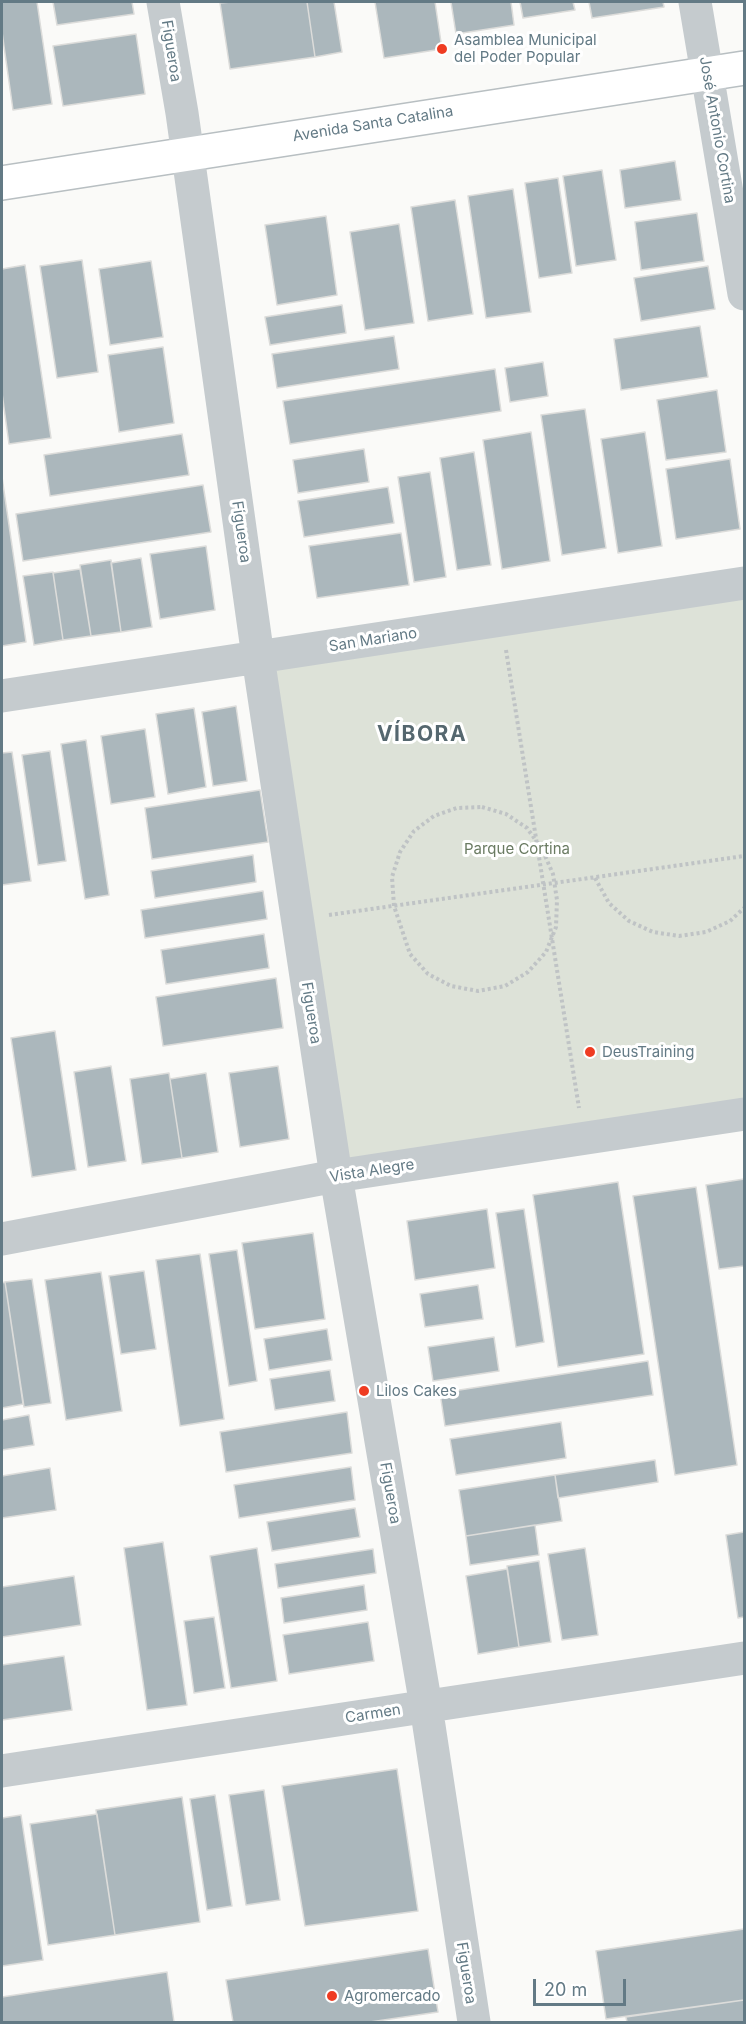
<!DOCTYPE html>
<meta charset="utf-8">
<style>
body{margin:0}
#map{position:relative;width:746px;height:2024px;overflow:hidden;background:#fafaf8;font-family:Inter,sans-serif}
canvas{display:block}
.frame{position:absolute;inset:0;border:3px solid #637a85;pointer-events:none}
.scale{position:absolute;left:533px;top:1979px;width:93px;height:27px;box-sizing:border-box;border:3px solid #637a85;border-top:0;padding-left:8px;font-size:18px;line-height:21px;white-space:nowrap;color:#637a85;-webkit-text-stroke:4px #fff;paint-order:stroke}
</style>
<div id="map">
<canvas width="746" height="2024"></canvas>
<div class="frame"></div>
<div class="scale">20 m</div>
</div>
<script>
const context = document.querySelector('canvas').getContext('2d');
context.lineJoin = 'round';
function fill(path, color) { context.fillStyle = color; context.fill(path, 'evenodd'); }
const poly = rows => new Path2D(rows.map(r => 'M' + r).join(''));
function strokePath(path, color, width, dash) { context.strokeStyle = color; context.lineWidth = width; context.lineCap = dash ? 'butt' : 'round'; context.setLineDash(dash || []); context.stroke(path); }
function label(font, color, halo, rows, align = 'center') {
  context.font = font + ' Inter,sans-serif'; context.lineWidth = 6; context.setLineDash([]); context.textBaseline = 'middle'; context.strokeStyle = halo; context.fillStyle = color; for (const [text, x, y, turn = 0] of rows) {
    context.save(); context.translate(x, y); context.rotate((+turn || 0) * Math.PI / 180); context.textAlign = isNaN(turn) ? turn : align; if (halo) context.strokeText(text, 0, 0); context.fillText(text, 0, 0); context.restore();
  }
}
fill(poly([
 [744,583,744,1114,336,1176,258,657]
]), '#dde2d8');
const building = poly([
 [2,2,37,2,52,104,13,110,2,32,2,2],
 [53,2,132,2,134,14,57,25,53,2],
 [231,2,307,2,315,57,230,69,220,3,231,2],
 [307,2,334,2,342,52,315,57,307,2],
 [375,2,435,2,442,49,384,58,375,2],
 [451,2,511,2,514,25,456,34,451,2],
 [520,2,573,2,575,10,523,18,520,2],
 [589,2,663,2,664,7,592,18,589,2],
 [136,34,145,94,63,106,53,46,136,34],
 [675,161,681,200,625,208,620,170,675,161],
 [602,170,616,260,576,266,563,176,602,170],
 [558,178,572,273,539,278,525,183,558,178],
 [513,189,531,312,486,318,468,196,513,189],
 [455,200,473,314,428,321,411,207,455,200],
 [697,213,704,261,641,270,635,222,697,213],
 [326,216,337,295,277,305,265,225,326,216],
 [399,224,414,323,365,330,350,232,399,224],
 [82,260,98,372,57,378,40,266,82,260],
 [151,261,163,337,110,345,99,269,151,261],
 [25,265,51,438,9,444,2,393,2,269,25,265],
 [708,266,715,309,641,321,634,278,708,266],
 [342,305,346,333,270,345,265,317,342,305],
 [700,326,708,377,621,390,614,339,700,326],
 [394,336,399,369,277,388,272,354,394,336],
 [163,347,174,423,119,432,108,355,163,347],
 [543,362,548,396,510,402,505,368,543,362],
 [495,369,501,411,290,444,283,401,495,369],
 [717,390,726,452,666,460,657,400,717,390],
 [585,409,606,548,562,555,541,415,585,409],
 [531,432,550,561,502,569,483,440,531,432],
 [645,432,662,546,618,553,601,439,645,432],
 [182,434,189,475,50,496,44,455,182,434],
 [364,449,369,482,298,493,293,460,364,449],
 [474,452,491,565,457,570,440,458,474,452],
 [730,459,740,529,676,539,666,469,730,459],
 [430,472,446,577,414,582,398,477,430,472],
 [2,477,26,642,2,646,2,477],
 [203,485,211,532,23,561,16,514,203,485],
 [388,487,394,523,304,537,298,501,388,487],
 [401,533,409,585,317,598,309,546,401,533],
 [206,546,215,610,160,619,150,554,206,546],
 [141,558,152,627,121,632,111,563,141,558],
 [111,560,121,632,91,636,80,565,111,560],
 [80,569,91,636,63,640,53,573,80,569],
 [53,572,63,640,34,645,23,576,53,572],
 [236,706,247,781,213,786,202,712,236,706],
 [194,708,206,787,168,794,156,714,194,708],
 [145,729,155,797,111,804,101,736,145,729],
 [86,740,109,895,85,899,61,744,86,740],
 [50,751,66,861,38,865,22,755,50,751],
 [12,752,31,881,2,885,2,753,12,752],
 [260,790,268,842,152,859,145,808,260,790],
 [253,855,256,882,155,898,151,871,253,855],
 [263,891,267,919,145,938,141,910,263,891],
 [264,934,269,968,166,984,161,950,264,934],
 [276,978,283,1028,163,1046,156,997,276,978],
 [55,1031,76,1170,32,1177,11,1038,55,1031],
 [111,1066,126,1161,88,1167,74,1072,111,1066],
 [278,1066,289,1139,240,1147,229,1073,278,1066],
 [169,1073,182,1158,142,1164,130,1079,169,1073],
 [206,1073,218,1152,182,1158,170,1079,206,1073],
 [744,1179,744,1266,719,1269,706,1185,744,1179],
 [618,1182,644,1354,558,1367,533,1195,618,1182],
 [696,1187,737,1465,675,1475,633,1196,696,1187],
 [487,1209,495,1268,415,1280,407,1221,487,1209],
 [524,1209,544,1342,516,1347,496,1213,524,1209],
 [313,1233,325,1319,255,1329,242,1243,313,1233],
 [237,1250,257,1381,229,1386,209,1254,237,1250],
 [200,1254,224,1419,180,1426,156,1260,200,1254],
 [144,1271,156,1349,121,1354,109,1276,144,1271],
 [101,1272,122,1411,66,1420,45,1280,101,1272],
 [32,1279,51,1403,24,1407,5,1282,32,1279],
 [5,1282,23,1404,2,1408,2,1283,5,1282],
 [478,1285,483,1319,425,1327,420,1294,478,1285],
 [327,1329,332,1360,269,1370,264,1339,327,1329],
 [494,1337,499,1371,433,1381,428,1347,494,1337],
 [648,1361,653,1395,445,1426,440,1393,648,1361],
 [330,1370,335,1401,275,1410,270,1379,330,1370],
 [347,1412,352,1453,226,1472,220,1432,347,1412],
 [29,1415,34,1445,2,1450,2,1420,29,1415],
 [561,1422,566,1458,456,1475,450,1439,561,1422],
 [655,1460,658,1482,558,1498,555,1475,655,1460],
 [351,1467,355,1500,239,1518,234,1485,351,1467],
 [50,1468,56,1510,2,1518,2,1476,50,1468],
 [555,1475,562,1521,466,1536,459,1490,555,1475],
 [355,1508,360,1537,272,1551,267,1522,355,1508],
 [535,1525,539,1555,470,1565,466,1536,535,1525],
 [744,1532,744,1617,738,1618,726,1535,744,1532],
 [163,1542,187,1705,147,1710,124,1548,163,1542],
 [257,1548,277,1681,231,1688,210,1556,257,1548],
 [585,1548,598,1635,562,1640,548,1554,585,1548],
 [373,1549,376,1573,278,1588,275,1564,373,1549],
 [539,1561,551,1642,519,1647,507,1566,539,1561],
 [507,1569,519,1647,478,1654,466,1576,507,1569],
 [74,1576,81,1625,2,1637,2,1587,74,1576],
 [364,1585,367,1610,284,1623,281,1598,364,1585],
 [214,1617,225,1688,194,1693,184,1621,214,1617],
 [368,1622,374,1661,289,1674,283,1635,368,1622],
 [64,1656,72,1710,2,1720,2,1665,64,1656],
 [397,1769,418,1911,305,1926,282,1786,397,1769],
 [264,1790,280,1900,246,1905,229,1795,264,1790],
 [215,1795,232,1906,207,1910,190,1799,215,1795],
 [182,1797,200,1922,115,1935,96,1810,182,1797],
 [97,1814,115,1935,48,1945,30,1824,97,1814],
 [21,1815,43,1960,2,1966,2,1818,21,1815],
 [744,1929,744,2000,606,2019,596,1951,744,1929],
 [428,1949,438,2012,370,2022,233,2022,226,1980,428,1949],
 [167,1972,174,2022,2,2022,2,1997,167,1972],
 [744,2000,744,2022,627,2022,626,2017,744,2000]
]);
fill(building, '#abb7bc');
strokePath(building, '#dcdcda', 1.5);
const major = poly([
 [2,183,744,68]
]);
strokePath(major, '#b8bfc2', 36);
strokePath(poly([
 [506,650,579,1108],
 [482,807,506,814,527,828,542,849,553,874,557,900,556,927,546,952,528,972,505,986,478,991,451,986,428,974,410,954,394,906,392,877,400,852,414,831,434,816,457,808,482,807],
 [595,878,609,903,629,921,653,932,679,936,706,932,730,921,744,908],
 [329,915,744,856]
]), '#bfc3c5', 4, [3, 3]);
strokePath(poly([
 [163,2,182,113,258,657,336,1176,426,1706,474,2022],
 [695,2,744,294],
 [2,696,744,583],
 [2,1239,336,1176,744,1114],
 [2,1771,744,1658]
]), '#c5cbce', 33);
strokePath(major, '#fff', 33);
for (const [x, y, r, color] of [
 [442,49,6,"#ef3c22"],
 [590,1052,6,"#ef3c22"],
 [364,1391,6,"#ef3c22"],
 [332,1996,6,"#ef3c22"]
]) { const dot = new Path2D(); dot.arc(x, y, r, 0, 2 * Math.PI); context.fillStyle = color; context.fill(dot); strokePath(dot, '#fff', 2); }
label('15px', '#637a85', '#fff', [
 ["Asamblea Municipal",454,40],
 ["del Poder Popular",454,57],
 ["DeusTraining",602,1052],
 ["Lilos Cakes",376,1391],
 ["Agromercado",344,1996]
], 'left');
label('15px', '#637a85', '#fff', [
 ["Figueroa",171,51,81],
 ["Avenida Santa Catalina",373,124,-9],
 ["José Antonio Cortina",717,130,80],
 ["Figueroa",241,532,82],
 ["San Mariano",373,640,-9],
 ["Figueroa",311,1013,81],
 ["Vista Alegre",372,1171,-9],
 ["Figueroa",390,1493,80],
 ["Carmen",373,1714,-9],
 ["Figueroa",466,1973,81]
]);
label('15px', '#6a7b62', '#fff', [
 ["Parque Cortina",517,849]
]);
context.letterSpacing = '1.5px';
label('bold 21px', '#55676f', '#fff', [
 ["VÍBORA",422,735]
]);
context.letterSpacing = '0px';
</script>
